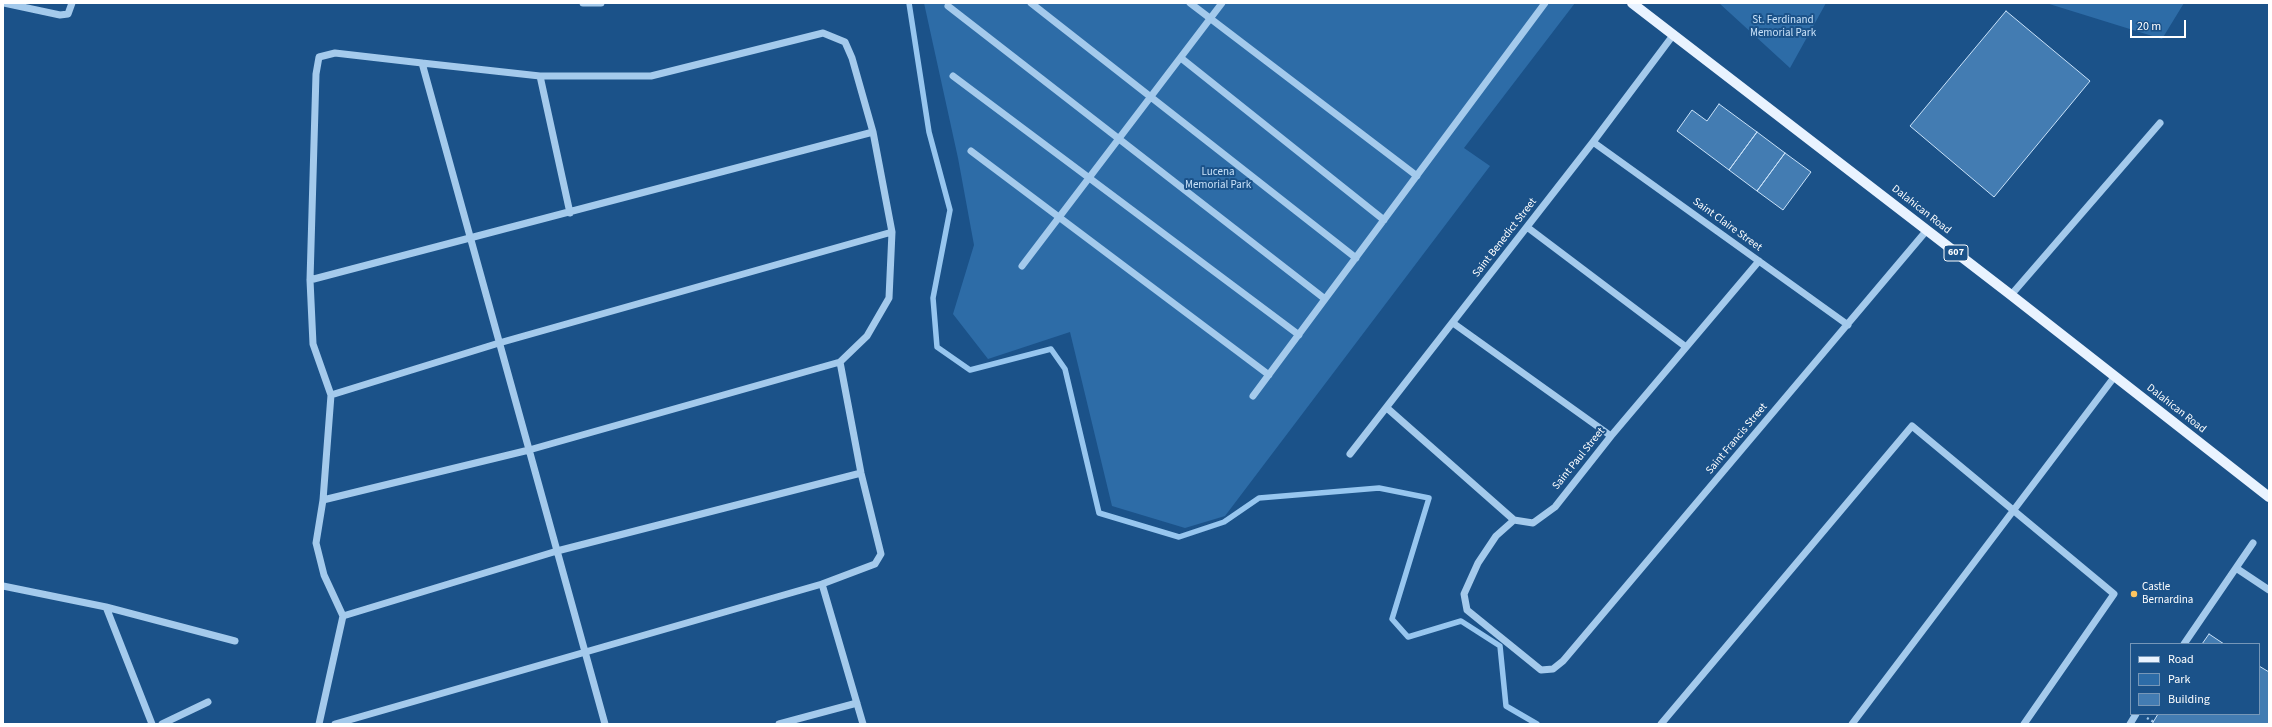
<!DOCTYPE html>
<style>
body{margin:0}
#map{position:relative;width:2272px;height:727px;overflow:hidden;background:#1b5289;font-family:"Source Sans 3",sans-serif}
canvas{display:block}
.frame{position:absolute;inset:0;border:4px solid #fff;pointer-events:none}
.legend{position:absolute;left:2130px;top:643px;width:130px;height:72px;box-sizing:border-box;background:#1b5289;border:1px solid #7697b8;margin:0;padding:5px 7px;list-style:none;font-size:12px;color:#fff}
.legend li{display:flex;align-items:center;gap:8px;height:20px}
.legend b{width:20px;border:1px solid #7697b8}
.scale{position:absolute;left:2130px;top:20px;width:56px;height:18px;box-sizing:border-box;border:2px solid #fff;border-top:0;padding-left:5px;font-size:12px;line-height:14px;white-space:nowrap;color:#fff;-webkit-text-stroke:3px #1b5289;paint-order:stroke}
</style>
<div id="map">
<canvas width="2272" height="727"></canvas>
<div class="frame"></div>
<ul class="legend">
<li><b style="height:5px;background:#e9f3ff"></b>Road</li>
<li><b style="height:11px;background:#2d6ca7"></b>Park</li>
<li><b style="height:11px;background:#437cb2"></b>Building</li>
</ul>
<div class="scale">20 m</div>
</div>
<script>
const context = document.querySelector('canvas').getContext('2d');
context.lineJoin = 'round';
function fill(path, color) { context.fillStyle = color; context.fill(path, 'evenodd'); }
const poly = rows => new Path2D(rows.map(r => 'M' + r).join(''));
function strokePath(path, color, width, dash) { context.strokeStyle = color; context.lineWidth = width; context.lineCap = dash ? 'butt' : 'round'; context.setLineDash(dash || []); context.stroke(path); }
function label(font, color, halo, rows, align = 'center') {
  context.font = font + ' "Source Sans 3",sans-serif'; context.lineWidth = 4; context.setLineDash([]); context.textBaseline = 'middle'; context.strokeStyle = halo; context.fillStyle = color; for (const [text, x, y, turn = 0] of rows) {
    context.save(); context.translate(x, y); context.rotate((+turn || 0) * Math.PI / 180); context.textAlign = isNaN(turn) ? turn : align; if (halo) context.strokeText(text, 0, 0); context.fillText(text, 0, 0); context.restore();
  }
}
fill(poly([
 [924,3,1575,3,1464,148,1490,166,1225,516,1185,528,1112,506,1070,332,988,359,953,314,974,245,958,158],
 [1719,3,1826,3,1790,68],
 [2046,3,2184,3,2162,39]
]), '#2d6ca7');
strokePath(poly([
 [909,3,929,132,950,210,933,298,937,347,970,370,1051,349,1065,369,1099,513,1179,537,1224,522,1259,498,1379,488,1429,498,1392,619,1408,637,1461,621,1500,646,1506,706,1537,724]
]), '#97c6ef', 5.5);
const building = poly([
 [2006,11,2090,81,1994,197,1910,126,2006,11],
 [1719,104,1757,132,1729,170,1677,131,1692,110,1707,121,1719,104],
 [1757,132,1785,153,1757,191,1729,170,1757,132],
 [1785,153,1811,172,1783,210,1757,191,1785,153],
 [2209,634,2224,644,2202,644,2209,634],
 [2259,666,2269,672,2269,724,2152,724,2158,714,2259,714,2259,666]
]);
fill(building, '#437cb2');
strokePath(building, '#c9e2f9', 1);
strokePath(poly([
 [2147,718,2154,722]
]), '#a4caec', 2.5, [2, 3]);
strokePath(poly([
 [4,3,60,15,68,14,72,3],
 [583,3,601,3],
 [1031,3,1356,258],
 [1190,3,1417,176],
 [948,6,1325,299],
 [1181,58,1384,220],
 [540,76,570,213],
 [953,76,1299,335],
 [1593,142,1848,325],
 [971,151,1269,375],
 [1527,227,1686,347],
 [1022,266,1222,3],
 [310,280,873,132],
 [2011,295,2160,123],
 [1453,323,1611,436],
 [331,395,499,343,892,232],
 [1253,396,1545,3],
 [1387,408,1514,520,1533,523,1555,507,1611,436,1759,261],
 [1350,454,1593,142,1674,34],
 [323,500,529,450,840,362],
 [1514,520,1496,536,1478,563,1464,594,1467,610,1541,670,1553,669,1563,661,1927,230],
 [2236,568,2269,590],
 [3,586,106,607,235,641],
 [106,607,152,724],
 [343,616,557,551,861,473],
 [2184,644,2253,543],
 [162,724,208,702],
 [319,724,343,616,324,575,316,543,323,500,331,395,313,344,310,280,316,74,319,57,335,53,422,63],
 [335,724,822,584],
 [605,724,422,63,540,76,651,76,823,33,845,42,852,58,873,132,892,232,889,298,867,336,840,362,861,473,881,554,875,564,822,584,863,724],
 [779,724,857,703],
 [1661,724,1912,426,2114,594,2024,724],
 [1852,724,2115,376],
 [2130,724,2136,714]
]), '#a4caec', 7);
strokePath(poly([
 [1632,3,2011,295,2269,497]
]), '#e9f3ff', 10);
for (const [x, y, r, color] of [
 [2134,594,4,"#fec560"]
]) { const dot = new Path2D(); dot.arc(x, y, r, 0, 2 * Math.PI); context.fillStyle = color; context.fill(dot); strokePath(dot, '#1b5289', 1.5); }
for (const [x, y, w] of [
 [1956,253,24]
]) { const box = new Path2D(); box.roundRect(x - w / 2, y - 8, w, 16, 3); context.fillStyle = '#1b5289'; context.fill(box); strokePath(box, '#fff', 1); }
label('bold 10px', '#fff', null, [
 ["607",1956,253]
]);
label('11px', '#c9e2f9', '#1b5289', [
 ["St. Ferdinand",1783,21],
 ["Memorial Park",1783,34],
 ["Lucena",1218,173],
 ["Memorial Park",1218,186]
]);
label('11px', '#fff', '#1b5289', [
 ["Dalahican Road",1921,210,38],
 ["Saint Claire Street",1727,225,36],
 ["Saint Benedict Street",1505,238,-52],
 ["Dalahican Road",2176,409,38],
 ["Saint Francis Street",1737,439,-50],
 ["Saint Paul Street",1579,459,-51]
]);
label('11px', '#fff', '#1b5289', [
 ["Castle",2142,588],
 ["Bernardina",2142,601]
], 'left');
</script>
